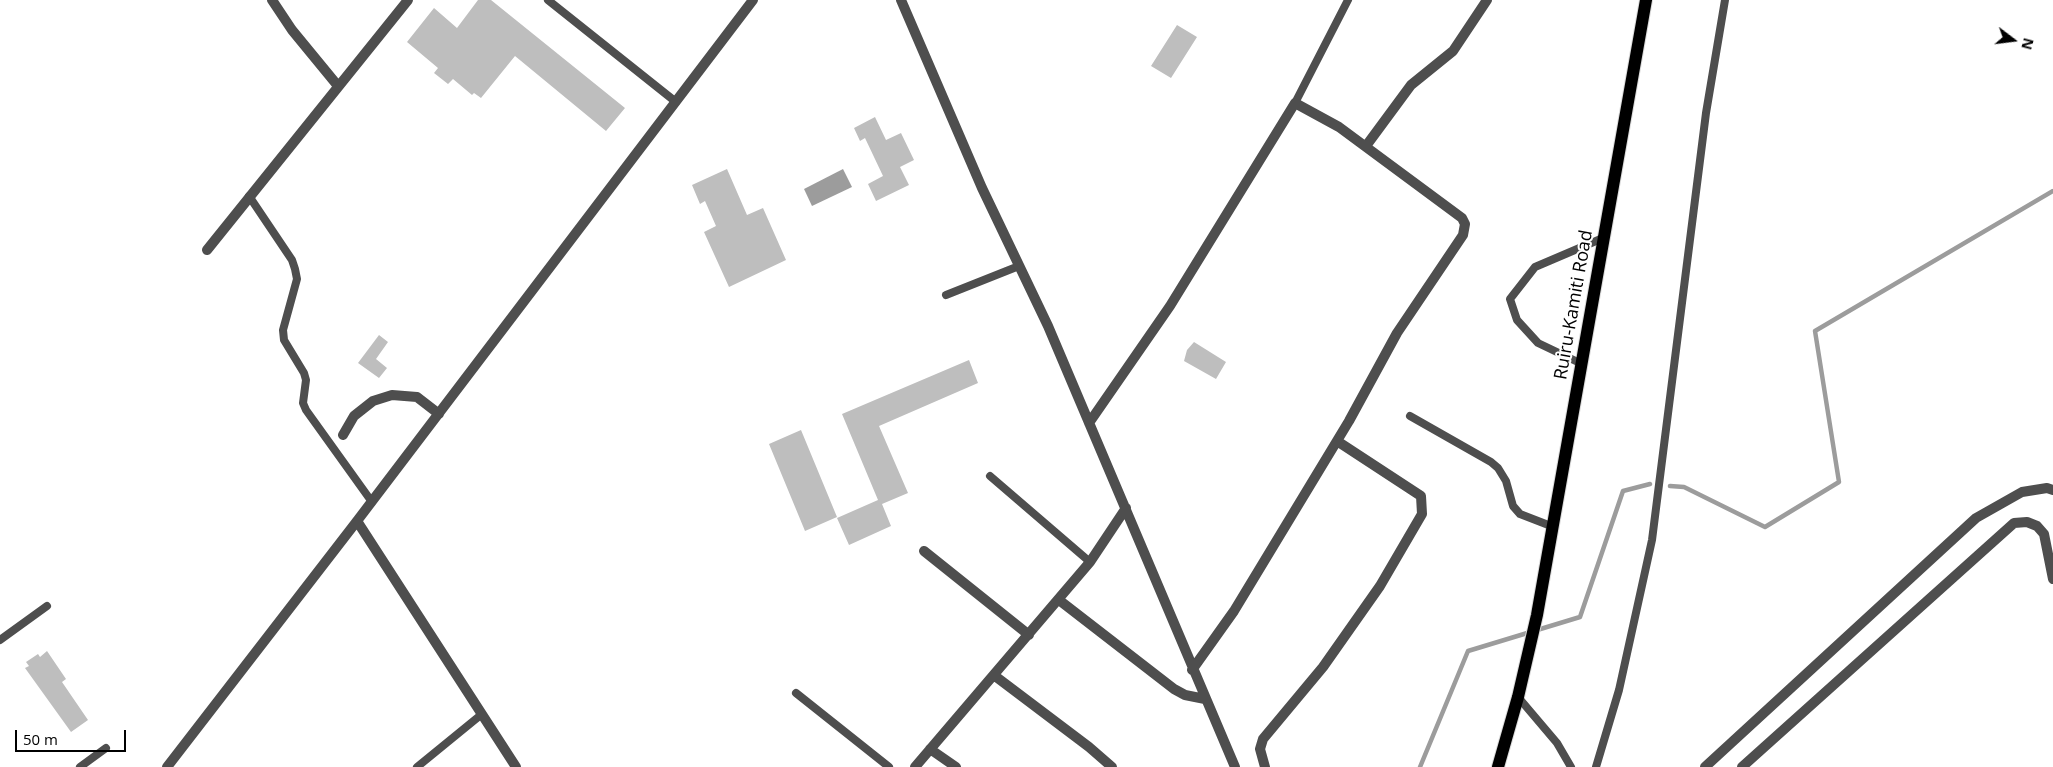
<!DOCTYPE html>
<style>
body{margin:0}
#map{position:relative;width:2053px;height:767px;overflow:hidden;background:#fff;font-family:"Open Sans",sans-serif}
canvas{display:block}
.north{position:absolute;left:1988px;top:15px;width:50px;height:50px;-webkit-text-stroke:4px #fff;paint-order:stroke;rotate:105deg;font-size:14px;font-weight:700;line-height:20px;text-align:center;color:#000}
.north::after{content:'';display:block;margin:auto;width:18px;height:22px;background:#000;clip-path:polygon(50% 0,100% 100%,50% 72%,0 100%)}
.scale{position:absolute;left:15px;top:730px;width:111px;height:22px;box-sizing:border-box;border:2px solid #000;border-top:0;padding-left:6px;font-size:15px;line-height:18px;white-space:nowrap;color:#000;-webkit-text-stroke:4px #fff;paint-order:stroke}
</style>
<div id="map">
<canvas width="2053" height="767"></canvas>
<div class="north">N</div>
<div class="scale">50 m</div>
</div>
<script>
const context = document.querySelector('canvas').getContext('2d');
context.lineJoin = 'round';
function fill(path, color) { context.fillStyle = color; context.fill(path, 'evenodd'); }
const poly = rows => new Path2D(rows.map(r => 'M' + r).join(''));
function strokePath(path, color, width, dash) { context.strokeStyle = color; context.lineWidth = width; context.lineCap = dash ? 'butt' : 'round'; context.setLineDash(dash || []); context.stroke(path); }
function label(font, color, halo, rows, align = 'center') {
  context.font = font + ' "Open Sans",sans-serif'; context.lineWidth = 4; context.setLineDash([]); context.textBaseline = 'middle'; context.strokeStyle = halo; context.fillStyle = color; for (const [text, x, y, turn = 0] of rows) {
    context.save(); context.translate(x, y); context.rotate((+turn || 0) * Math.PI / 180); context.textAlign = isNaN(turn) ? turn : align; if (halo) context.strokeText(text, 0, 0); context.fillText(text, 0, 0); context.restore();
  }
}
fill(poly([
 [843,169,852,187,812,206,804,189]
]), '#9c9c9c');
strokePath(poly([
 [1670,486,1684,487,1765,527,1839,482,1815,331,2053,191],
 [1420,767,1468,651,1580,617,1623,491,1650,484]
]), '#9c9c9c', 4.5);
fill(poly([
 [478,0,491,0,625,108,606,131,515,56,481,98,474,93,472,95,453,79,448,84,434,73,438,68,407,42,434,8,457,28],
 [1177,25,1197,37,1171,78,1151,66],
 [875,117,886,140,901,133,914,160,900,167,909,185,876,201,868,184,883,176,865,138,860,141,854,128],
 [727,169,747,215,763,208,786,260,729,287,704,232,716,226,705,201,700,204,692,185],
 [379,335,388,342,376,359,387,368,379,378,358,363],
 [1194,342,1226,362,1216,379,1184,361,1187,350],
 [969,360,978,383,879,426,908,493,882,504,891,526,849,545,837,518,878,500,842,414],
 [801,430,837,517,805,531,769,444],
 [47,651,66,679,62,682,88,720,71,732,25,668,29,666,26,662,38,654,40,657]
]), '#bebebe');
const primary = poly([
 [1498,767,1518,697,1537,615,1646,0]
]);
strokePath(primary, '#dbdbdb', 14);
strokePath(poly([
 [548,0,676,102],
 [1295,103,1348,0],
 [249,196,292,260,295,269,297,279,283,330,284,340,304,373,306,380,303,403,306,410,372,502],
 [946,295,1019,266],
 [1582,364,1538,343,1517,320,1510,299,1535,267,1603,238],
 [1410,416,1491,462,1498,468,1506,481,1513,506,1520,514,1551,526],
 [990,476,1090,562],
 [0,640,47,606],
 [796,693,889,767],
 [1518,697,1557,743,1571,767],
 [80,767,106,748],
 [417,767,482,714],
 [1596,767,1619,690,1652,540,1706,113,1725,0]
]), '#4e4e4e', 8);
strokePath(poly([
 [272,0,292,30,338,86],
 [901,0,982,188,1048,326,1235,767],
 [1366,146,1411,85,1453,51,1487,0],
 [207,250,408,0],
 [1089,423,1170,306,1295,103,1339,127,1462,218,1465,224,1463,235,1397,333,1349,421,1234,611,1192,670],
 [343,435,354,416,373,401,392,395,417,397,439,414],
 [357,521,516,767],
 [924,551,1029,635],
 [1059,600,1174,689,1185,695,1205,699],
 [995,676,1089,747,1112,767],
 [930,749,956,767],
 [167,767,357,521,753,0],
 [915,767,1090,562,1126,508],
 [1265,767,1260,749,1263,739,1323,667,1380,586,1422,514,1421,496,1337,441],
 [1705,767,1976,518,2022,492,2047,488,2053,490],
 [1742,767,2014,523,2027,522,2037,526,2044,534,2053,579]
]), '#4e4e4e', 10);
strokePath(primary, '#000', 12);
label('18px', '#000', '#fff', [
 ["Ruiru-Kamiti Road",1574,305,-80]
]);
</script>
